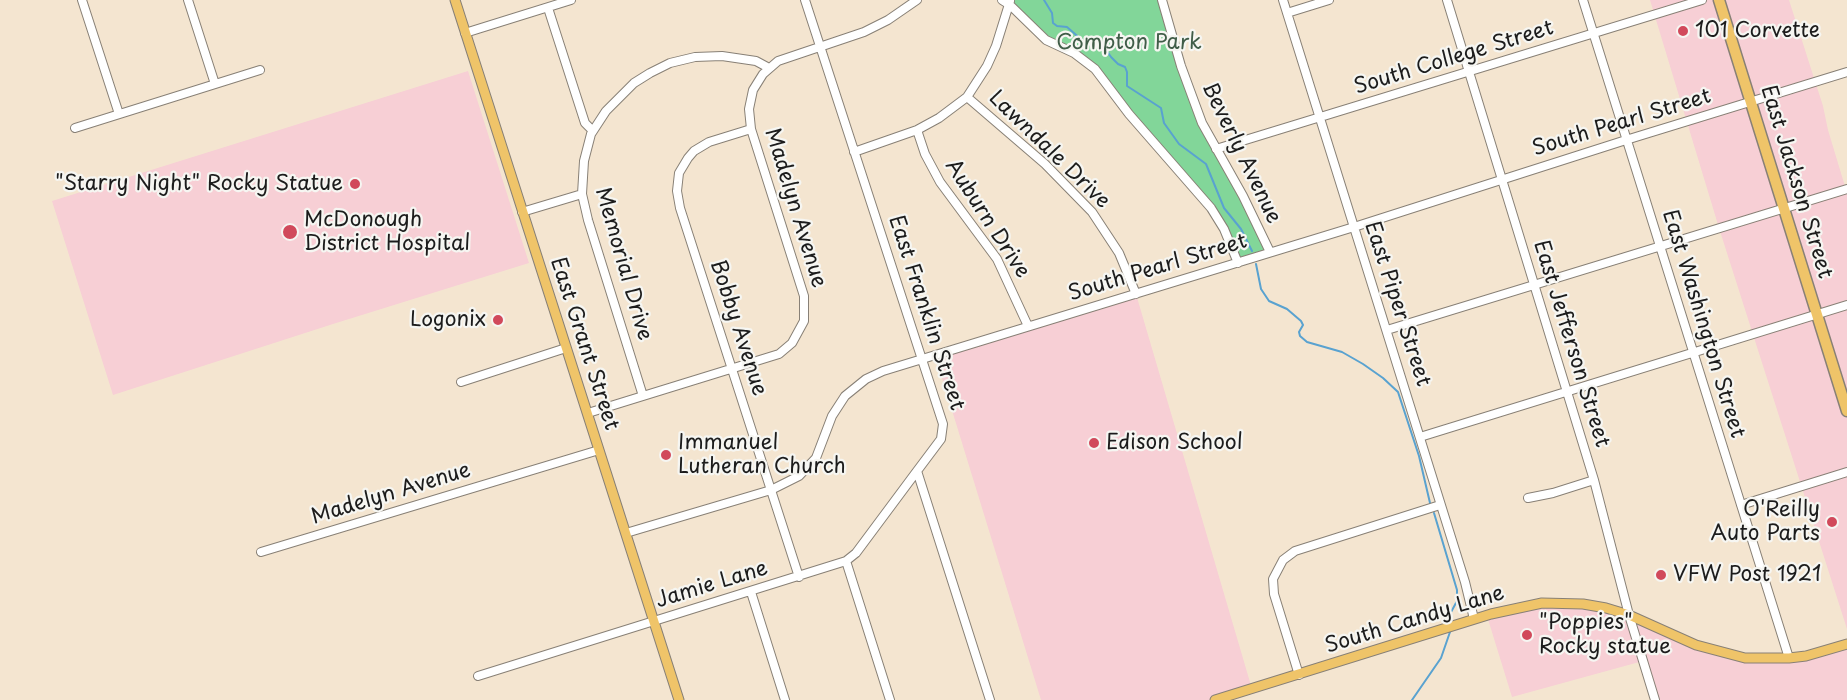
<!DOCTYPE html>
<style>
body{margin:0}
canvas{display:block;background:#f4e5d0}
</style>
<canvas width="1847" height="700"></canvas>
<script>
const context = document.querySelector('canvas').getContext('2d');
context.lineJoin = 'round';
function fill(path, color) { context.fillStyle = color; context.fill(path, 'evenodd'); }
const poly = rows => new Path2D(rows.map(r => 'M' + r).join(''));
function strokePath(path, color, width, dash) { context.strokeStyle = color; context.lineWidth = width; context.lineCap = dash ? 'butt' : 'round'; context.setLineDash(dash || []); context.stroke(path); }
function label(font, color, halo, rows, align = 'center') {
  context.font = font + ' "Playpen Sans",sans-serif'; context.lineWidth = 4.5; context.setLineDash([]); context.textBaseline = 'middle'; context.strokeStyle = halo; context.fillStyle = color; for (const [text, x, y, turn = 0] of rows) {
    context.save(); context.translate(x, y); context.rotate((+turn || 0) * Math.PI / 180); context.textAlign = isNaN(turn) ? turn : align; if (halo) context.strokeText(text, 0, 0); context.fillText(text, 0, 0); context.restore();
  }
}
fill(poly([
 [1650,0,1789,0,1823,106,1828,130,1847,193,1847,629,1719,228],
 [468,71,529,263,333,324,113,395,52,201],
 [1136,294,1252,689,1215,700,1041,700,935,355],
 [1594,605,1713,651,1789,658,1847,644,1847,700,1655,700,1643,661,1512,697,1487,616,1525,606]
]), '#f7cfd5');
fill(poly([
 [1011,0,1162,0,1189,87,1270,252,1238,263,1224,229,1095,69,1057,46,1010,5]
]), '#82d699');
strokePath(poly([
 [1044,0,1052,13,1053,23,1057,26,1067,27,1083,41,1098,38,1111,57,1118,64,1125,67,1127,72,1127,86,1161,108,1164,123,1179,144,1206,164,1224,208,1241,229,1252,251],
 [1256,264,1261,289,1269,301,1287,309,1301,321,1303,325,1299,332,1300,336,1307,342,1342,352,1363,364,1383,378,1398,392,1419,456,1430,503],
 [1434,513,1457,590,1457,601,1450,614,1451,621],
 [1412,700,1441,658,1450,632]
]), '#59a2d0', 2);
const minor = poly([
 [82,0,119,114],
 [188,0,215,84],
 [805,0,943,424,941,439,917,471,990,700],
 [1002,0,1010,5,1046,40,1074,53,1095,69,1129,114,1211,208,1224,229,1238,263],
 [1162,0,1181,66,1202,123,1243,196,1270,252],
 [1283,0,1465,582,1474,619],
 [1447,0,1594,480,1629,615,1655,700],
 [1583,0,1789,658],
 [548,8,585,123,593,131],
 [1287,13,1329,0],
 [465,33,571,0],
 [967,97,1045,164,1092,212,1119,253,1136,294],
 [75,128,260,70],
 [751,129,709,142,694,151,688,158,679,173,677,191,680,208,799,577],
 [917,130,925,154,940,182,997,259,1028,326],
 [1216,149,1702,0],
 [854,152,917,130,939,118,967,97,987,66,996,46,1010,1],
 [522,212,582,194],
 [1387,330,1847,189],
 [461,382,566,348],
 [643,396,588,220,582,194,584,161,591,134,606,111,634,83,650,73,670,63,695,57,722,56,756,61,769,68],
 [588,413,779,354,792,343,804,321,804,296,751,129,749,109,753,90,763,74,778,61,864,32,888,20,917,0],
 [1420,437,1847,305],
 [1528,498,1553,493,1594,480],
 [1741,505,1847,472],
 [626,533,771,490,799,476,816,458,832,416,845,396,866,379,883,371,1354,227,1626,140,1847,72],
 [261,552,599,450],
 [846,561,890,700],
 [751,592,785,700],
 [1299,675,1274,594,1273,579,1283,560,1295,551,1440,505],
 [478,676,846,561,856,553,917,471]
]);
const major = poly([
 [455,0,679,700],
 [1215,700,1491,614,1542,603,1583,604,1606,608,1629,615,1696,645,1745,658,1789,658,1806,656,1847,644]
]);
const highway = poly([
 [1719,0,1847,411]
]);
strokePath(minor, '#888076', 10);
strokePath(major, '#888076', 11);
strokePath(highway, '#888076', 13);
strokePath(minor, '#fff', 8);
strokePath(major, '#efc469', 9);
strokePath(highway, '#efc469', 10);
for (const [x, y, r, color] of [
 [1683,31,6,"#d1495b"],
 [355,184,6,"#d1495b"],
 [290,232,8,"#d1495b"],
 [498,320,6,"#d1495b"],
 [1094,443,6,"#d1495b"],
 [666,455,6,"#d1495b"],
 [1832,522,6,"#d1495b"],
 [1661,575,6,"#d1495b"],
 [1527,635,6,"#d1495b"]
]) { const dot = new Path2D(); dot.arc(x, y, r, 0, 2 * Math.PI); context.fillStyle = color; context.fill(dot); strokePath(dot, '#f6f6f2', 2); }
label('21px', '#1c1c1c', '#f6f6f2', [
 ["101 Corvette",1695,31],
 ["\"Starry Night\" Rocky Statue",343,184,"right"],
 ["McDonough",304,220],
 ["District Hospital",304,244],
 ["Logonix",486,320,"right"],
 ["Immanuel",678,443],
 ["Lutheran Church",678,467],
 ["Edison School",1106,443],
 ["O'Reilly",1820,510,"right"],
 ["Auto Parts",1820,534,"right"],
 ["VFW Post 1921",1673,575],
 ["\"Poppies\"",1539,623],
 ["Rocky statue",1539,647]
], 'left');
label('21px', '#405d48', '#f6f6f2', [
 ["Compton Park",1129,43]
]);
label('21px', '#1c1c1c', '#f6f6f2', [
 ["South College Street",1454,58,-17],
 ["South Pearl Street",1622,123,-17],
 ["Lawndale Drive",1049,150,44],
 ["Beverly Avenue",1241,153,64],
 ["East Jackson Street",1796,182,73],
 ["Madelyn Avenue",795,208,73],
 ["Auburn Drive",987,219,57],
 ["Memorial Drive",623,264,74],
 ["South Pearl Street",1158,268,-17],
 ["East Piper Street",1397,304,72],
 ["East Franklin Street",926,313,72],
 ["East Washington Street",1703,324,73],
 ["Bobby Avenue",738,328,72],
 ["East Grant Street",584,344,72],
 ["East Jefferson Street",1571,344,73],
 ["Madelyn Avenue",391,494,-17],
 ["Jamie Lane",712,585,-17],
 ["South Candy Lane",1415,620,-17]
]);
</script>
